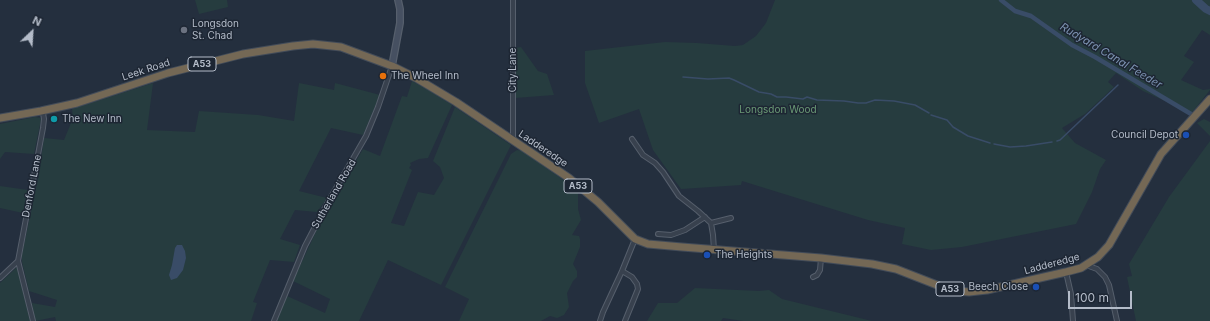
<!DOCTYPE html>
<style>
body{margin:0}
#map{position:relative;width:1210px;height:321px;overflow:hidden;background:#242f3e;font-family:Inter,sans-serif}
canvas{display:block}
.north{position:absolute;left:12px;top:12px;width:40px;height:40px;-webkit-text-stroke:3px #1d2633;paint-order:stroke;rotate:25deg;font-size:11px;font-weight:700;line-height:16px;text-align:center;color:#b4bcc9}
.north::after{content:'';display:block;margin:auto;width:14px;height:18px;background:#b4bcc9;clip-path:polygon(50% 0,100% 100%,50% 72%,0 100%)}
.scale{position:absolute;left:1068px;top:291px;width:64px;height:18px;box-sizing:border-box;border:2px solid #b4bcc9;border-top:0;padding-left:5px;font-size:12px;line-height:14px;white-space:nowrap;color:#b4bcc9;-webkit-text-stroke:3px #1d2633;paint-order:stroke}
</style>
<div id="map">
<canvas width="1210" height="321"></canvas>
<div class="north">N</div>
<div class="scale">100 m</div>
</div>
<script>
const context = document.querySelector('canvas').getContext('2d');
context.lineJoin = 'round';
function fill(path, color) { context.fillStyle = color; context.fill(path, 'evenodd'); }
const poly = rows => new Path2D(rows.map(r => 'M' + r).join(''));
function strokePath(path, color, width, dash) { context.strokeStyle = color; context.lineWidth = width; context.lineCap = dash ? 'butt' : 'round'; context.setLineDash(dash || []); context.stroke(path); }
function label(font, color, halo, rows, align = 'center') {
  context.font = font + ' Inter,sans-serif'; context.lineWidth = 3; context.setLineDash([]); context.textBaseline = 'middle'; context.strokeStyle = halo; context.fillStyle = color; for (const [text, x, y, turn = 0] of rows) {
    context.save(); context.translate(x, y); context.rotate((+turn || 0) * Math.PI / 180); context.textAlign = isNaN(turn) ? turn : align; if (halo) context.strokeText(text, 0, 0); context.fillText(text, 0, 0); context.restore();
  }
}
fill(poly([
 [195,0,227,0,228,7,199,14],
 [775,0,1210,0,1210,35,1202,30,1184,56,1194,62,1181,80,1203,90,1210,89,1210,90,1190,115,1176,106,1143,91,1116,73,1108,82,1114,87,1085,114,1062,128,1075,143,1106,160,1100,169,1092,192,1076,224,962,247,931,250,902,244,905,228,868,220,742,181,741,185,681,189,653,150,639,109,599,123,585,83,585,51,665,42,697,43,735,46,743,45,756,36,766,23],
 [521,47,538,71,547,74,554,95,515,98,515,49,516,48],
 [412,81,430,91,452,105,428,158,419,159,410,163,411,165,409,168,412,170,391,223,404,226,418,192,434,195,444,178,440,167,433,161,455,107,511,145,441,285,388,260,359,321,277,321,287,296,325,313,330,299,293,281,320,223,363,149,380,156,402,96,407,97],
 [153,83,147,130,195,132,199,111,258,115,294,121,299,83,334,90,335,83,380,95,363,135,331,128,299,191,327,198,317,212,295,210,280,239,300,245,294,262,270,260,253,302,257,303,251,321,56,321,55,317,35,321,32,303,55,307,57,300,29,291,22,262,22,254,39,174,44,138,64,140,73,118,72,109],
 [35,117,41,118,41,120,34,154,5,152,0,159,0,124],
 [1204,119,1210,122,1210,136,1197,123],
 [1210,141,1210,321,1136,321,1127,277,1132,276,1129,264,1169,197],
 [517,150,522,151,578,190,578,209,581,220,572,235,579,236,580,239,580,247,573,264,577,271,577,277,573,281,567,293,569,307,564,315,557,318,550,316,541,321,459,321,469,299,445,287,511,154],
 [0,186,28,190,23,213,0,208],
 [17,267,30,321,0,321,0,283],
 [695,288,759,291,769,290,782,299,872,321,743,321,723,318,721,321,647,321,658,303,677,303]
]), '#263c3f');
fill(poly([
 [177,245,182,245,185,251,186,258,183,270,177,278,171,280,169,275,172,265,175,248]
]), '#394c67');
strokePath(poly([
 [683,77,708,79,729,78,734,80,759,92,771,94,777,97,786,97,803,99,807,97,817,100,844,101,858,103,866,103,875,100,894,101,915,105,929,113],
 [931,115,947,120,953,127,968,136,990,143],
 [1057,141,1060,140,1118,85],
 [994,144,1010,147,1026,146,1052,142]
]), '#394c67', 1.5);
strokePath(poly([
 [1001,0,1015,11,1031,16,1072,45,1095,57,1191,114]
]), '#394c67', 4.5);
strokePath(poly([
 [1196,0,1206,9,1210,11]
]), '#394c67', 8);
const street = poly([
 [513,0,513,141],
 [632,139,643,155,655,163,663,172,679,196,698,211,711,223,713,235,714,250],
 [711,223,731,218],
 [658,234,671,235,685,230,705,217],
 [1086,265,1097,269,1105,277,1109,285,1117,321],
 [622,271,632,277,637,284,638,289,625,321],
 [1066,272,1071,294,1073,321],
 [813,277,817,275,820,270,821,258],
 [0,278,18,261],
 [33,321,18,261,43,128,44,119,43,113,41,111],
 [274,321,305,246,328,202,366,136,378,107,392,66],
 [600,321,603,312,622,271,635,239]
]);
const secondary = poly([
 [392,66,400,23,400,9,398,0]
]);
const highway = poly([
 [0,118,41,111,77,103,168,73,243,54,293,46,313,44,341,47,392,66,416,78,456,102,569,178,598,202,635,239,648,244,682,247,821,258,872,264,896,269,937,285,957,291,969,292,987,290,1066,272,1081,268,1098,257,1109,245,1161,154,1210,99]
]);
strokePath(street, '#565f6c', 6);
strokePath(secondary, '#565f6c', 8);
strokePath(highway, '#434c59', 9);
strokePath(street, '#38414e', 4);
strokePath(secondary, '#465061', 5.5);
strokePath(highway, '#746855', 7);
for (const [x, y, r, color] of [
 [184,30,4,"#6b7280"],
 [383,76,4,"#e8710a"],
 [54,119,4,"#0f9aa8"],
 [1186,135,4,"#1a4fb4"],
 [707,255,4,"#1a4fb4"],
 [1036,287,4,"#1a4fb4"]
]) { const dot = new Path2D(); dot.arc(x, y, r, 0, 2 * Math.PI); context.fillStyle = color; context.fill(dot); strokePath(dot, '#1d2633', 1.5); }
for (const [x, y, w] of [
 [202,64,28],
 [578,186,28],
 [950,289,28]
]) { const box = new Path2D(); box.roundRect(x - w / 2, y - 7, w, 14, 3); context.fillStyle = '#1d2633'; context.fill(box); strokePath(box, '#b4bcc9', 1); }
label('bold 9px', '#b4bcc9', null, [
 ["A53",202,64],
 ["A53",578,186],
 ["A53",950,289]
]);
label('10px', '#b4bcc9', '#1d2633', [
 ["Longsdon",192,24],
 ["St. Chad",192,36],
 ["The Wheel Inn",391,76],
 ["The New Inn",62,119],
 ["Council Depot",1178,135,"right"],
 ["The Heights",715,255],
 ["Beech Close",1028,287,"right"]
], 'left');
label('10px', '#b4bcc9', '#1d2633', [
 ["Leek Road",146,70,-18],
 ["City Lane",513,70,-90],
 ["Ladderedge",543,149,34],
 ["Denford Lane",32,186,-79],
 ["Sutherland Road",334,194,-60],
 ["Ladderedge",1052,264,-15]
]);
label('10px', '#6b9a76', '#1d2633', [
 ["Longsdon Wood",778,110]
]);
label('italic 11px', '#7c92b1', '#1d2633', [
 ["Rudyard Canal Feeder",1111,56,31]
]);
</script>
